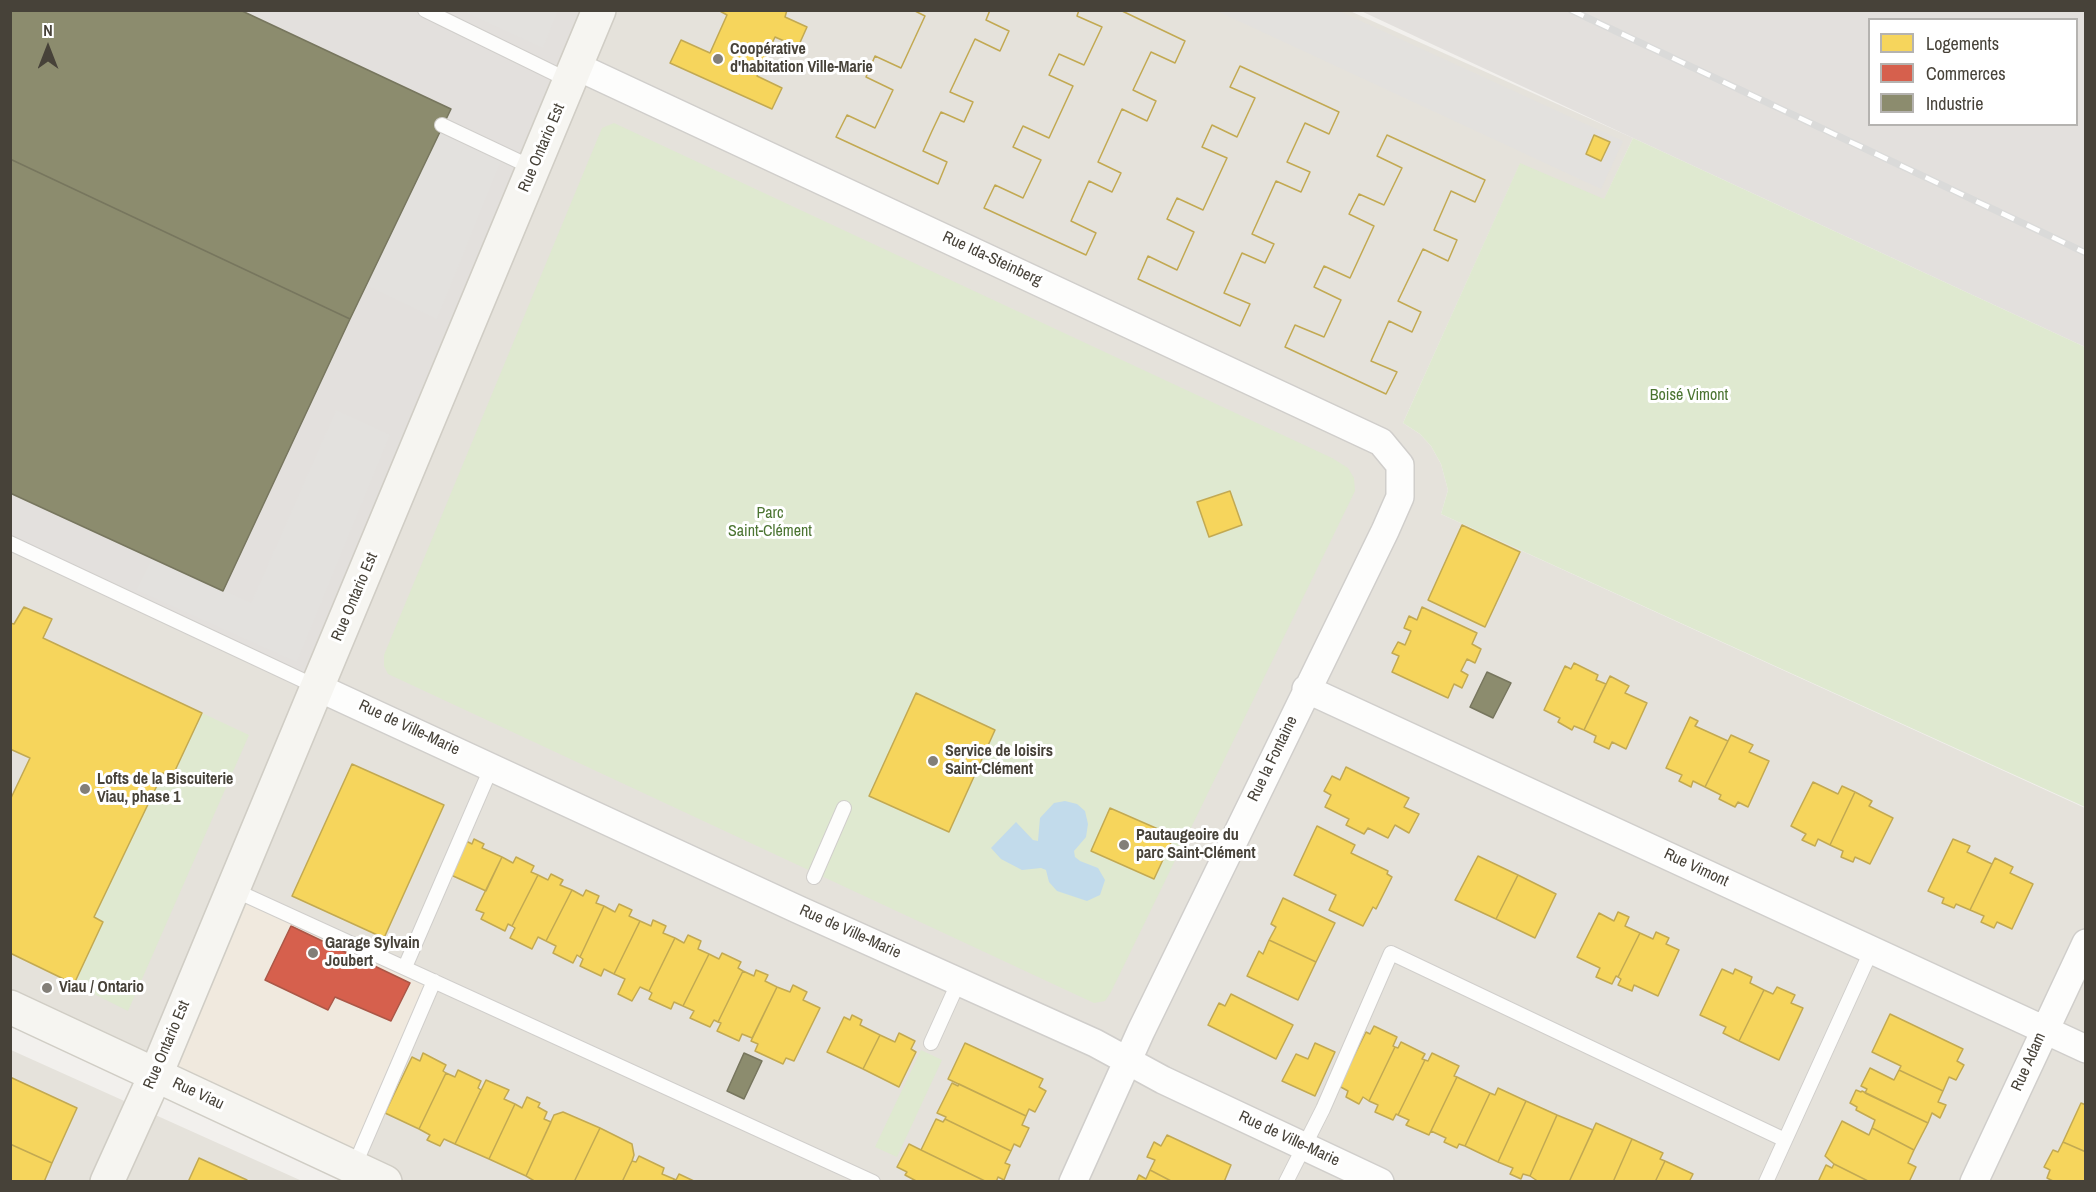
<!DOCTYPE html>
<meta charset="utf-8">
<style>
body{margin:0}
#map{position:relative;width:2096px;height:1192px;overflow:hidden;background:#f2f0ed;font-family:"Archivo Narrow",sans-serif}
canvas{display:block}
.frame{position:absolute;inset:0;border:12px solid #474239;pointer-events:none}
.legend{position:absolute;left:1868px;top:18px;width:210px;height:108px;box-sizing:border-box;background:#fff;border:2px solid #b5b3b0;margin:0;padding:8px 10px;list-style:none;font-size:18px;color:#474239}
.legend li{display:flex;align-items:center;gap:12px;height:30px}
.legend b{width:30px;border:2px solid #b5b3b0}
.north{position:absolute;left:18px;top:18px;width:60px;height:60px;-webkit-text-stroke:4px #fff;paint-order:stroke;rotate:0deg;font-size:16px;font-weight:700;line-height:24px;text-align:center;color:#474239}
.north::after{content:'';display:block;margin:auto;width:21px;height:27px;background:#474239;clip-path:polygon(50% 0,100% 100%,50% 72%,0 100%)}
</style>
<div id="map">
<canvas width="2096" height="1192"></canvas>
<div class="frame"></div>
<ul class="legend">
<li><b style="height:16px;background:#f6d55c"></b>Logements</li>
<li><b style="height:16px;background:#d6604d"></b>Commerces</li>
<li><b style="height:16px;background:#8c8c6e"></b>Industrie</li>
</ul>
<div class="north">N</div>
</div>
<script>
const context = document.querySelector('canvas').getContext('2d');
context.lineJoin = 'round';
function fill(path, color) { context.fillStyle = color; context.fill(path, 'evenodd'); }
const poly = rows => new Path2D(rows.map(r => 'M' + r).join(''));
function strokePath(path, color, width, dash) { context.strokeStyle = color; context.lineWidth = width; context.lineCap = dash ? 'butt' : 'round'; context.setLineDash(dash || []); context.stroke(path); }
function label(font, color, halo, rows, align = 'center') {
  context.font = font + ' "Archivo Narrow",sans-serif'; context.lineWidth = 6; context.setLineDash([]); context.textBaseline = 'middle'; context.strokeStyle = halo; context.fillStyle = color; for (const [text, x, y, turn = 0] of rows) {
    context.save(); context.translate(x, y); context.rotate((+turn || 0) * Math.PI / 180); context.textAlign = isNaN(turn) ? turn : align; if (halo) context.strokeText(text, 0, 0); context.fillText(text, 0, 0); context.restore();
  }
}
fill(poly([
 [599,11,1350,11,1633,138,1604,200,1520,164,1403,423,1420,434,1431,446,1441,464,1448,490,1441,514,2085,808,2085,1181,383,1181,11,1007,11,543],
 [11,1050,302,1181,11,1181]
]), '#e5e2db');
fill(poly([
 [236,892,432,982,355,1164,156,1074]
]), '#f0e9de');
fill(poly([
 [11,11,599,11,317,687,11,543],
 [1361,11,2085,11,2085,347,1633,138],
 [1870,20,2076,20,2076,124,1870,124]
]), '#e3e0dd');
fill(poly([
 [614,123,1332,458,1348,468,1354,478,1355,491,1111,992,1105,1001,1094,1003,1081,997,388,674,384,666,384,655,602,128],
 [1633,138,2085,347,2085,807,1441,514,1448,490,1441,464,1431,446,1420,434,1403,423,1520,163,1604,199],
 [202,713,249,735,128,1011,74,984,94,917,163,773,172,777],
 [921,1050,942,1060,897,1157,875,1147]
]), '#dfe9d0');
fill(poly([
 [463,11,558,10,558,11,543,48],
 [1217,11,1339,11,1623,141,1601,189],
 [442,125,504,154,437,319,366,285],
 [336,410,390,435,297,662,137,590,153,558,251,603]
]), '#e3e1de');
fill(poly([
 [1065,801,1077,804,1085,811,1088,824,1086,837,1074,851,1075,857,1080,861,1098,868,1105,880,1100,895,1087,901,1057,891,1049,882,1046,870,1041,868,1022,870,1001,859,991,848,1016,822,1033,840,1038,841,1040,818,1054,803]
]), '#c2dbeb');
const homes = poly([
 [718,10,787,10,785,17,807,27,798,47,775,37,757,76,782,88,772,109,670,63,681,40,710,53,727,15,718,10],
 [913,10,990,10,986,20,1009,31,1000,51,975,39,950,92,973,102,964,122,941,112,932,131,923,151,947,162,938,184,836,137,847,115,875,128,893,90,866,77,875,56,901,68,925,16,913,10],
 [913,10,990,10,986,20,1009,31,1000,51,975,39,950,92,973,102,964,122,941,112,932,131,923,151,947,162,938,184,836,137,847,115,875,128,893,90,866,77,875,56,901,68,925,16,913,10],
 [1079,10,1120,10,1185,41,1175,63,1151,52,1133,90,1156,101,1147,121,1122,109,1098,162,1121,173,1112,192,1089,181,1071,221,1096,233,1086,255,984,208,995,185,1023,198,1041,160,1013,147,1023,126,1049,138,1073,86,1049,75,1059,54,1084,65,1102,27,1077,16,1079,10],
 [1079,10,1120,10,1185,41,1175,63,1151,52,1133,90,1156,101,1147,121,1122,109,1098,162,1121,173,1112,192,1089,181,1071,221,1096,233,1086,255,984,208,995,185,1023,198,1041,160,1013,147,1023,126,1049,138,1073,86,1049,75,1059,54,1084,65,1102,27,1077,16,1079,10],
 [1240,66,1339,112,1329,134,1305,123,1287,162,1310,172,1301,192,1276,181,1252,234,1274,244,1265,263,1242,253,1234,271,1224,293,1250,304,1240,326,1138,279,1148,256,1177,270,1194,232,1167,219,1177,198,1203,210,1227,158,1202,147,1212,125,1237,137,1255,98,1230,87,1240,66],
 [1240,66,1339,112,1329,134,1305,123,1287,162,1310,172,1301,192,1276,181,1252,234,1274,244,1265,263,1242,253,1234,271,1224,293,1250,304,1240,326,1138,279,1148,256,1177,270,1194,232,1167,219,1177,198,1203,210,1227,158,1202,147,1212,125,1237,137,1255,98,1230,87,1240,66],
 [1387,135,1485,180,1475,202,1451,191,1434,230,1457,240,1448,261,1423,249,1398,301,1421,312,1412,332,1389,321,1381,339,1371,361,1397,372,1386,394,1285,347,1295,325,1324,337,1341,300,1314,287,1324,266,1350,278,1374,226,1349,214,1359,194,1384,205,1402,168,1377,156,1387,135],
 [1387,135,1485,180,1475,202,1451,191,1434,230,1457,240,1448,261,1423,249,1398,301,1421,312,1412,332,1389,321,1381,339,1371,361,1397,372,1386,394,1285,347,1295,325,1324,337,1341,300,1314,287,1324,266,1350,278,1374,226,1349,214,1359,194,1384,205,1402,168,1377,156,1387,135],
 [1594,135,1610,142,1601,161,1586,154,1594,135],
 [1230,491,1242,525,1209,537,1197,502,1230,491],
 [1462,525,1520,552,1485,627,1428,600,1462,525],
 [24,607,52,619,43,638,202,713,172,777,163,773,94,917,103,922,74,984,10,953,10,800,30,758,10,749,10,623,14,624,24,607],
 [1422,607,1477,633,1472,644,1481,649,1475,663,1467,659,1461,671,1468,675,1462,688,1454,684,1448,698,1392,672,1399,656,1392,653,1398,642,1405,645,1411,631,1404,628,1409,616,1417,620,1422,607],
 [1574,663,1598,675,1596,680,1606,684,1584,730,1574,726,1572,730,1558,722,1560,718,1544,710,1565,666,1571,669,1574,663],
 [1610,676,1629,686,1625,693,1647,703,1626,749,1612,742,1609,749,1594,742,1596,736,1584,730,1610,676],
 [916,693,995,730,949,832,869,796,916,693],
 [1690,717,1698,721,1695,726,1728,741,1705,787,1693,781,1691,787,1679,781,1682,775,1666,768,1690,717],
 [1731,735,1753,745,1749,752,1769,761,1748,807,1738,802,1735,807,1719,799,1721,795,1705,787,1731,735],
 [352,764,444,805,384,938,292,896,352,764],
 [1346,767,1409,798,1404,807,1419,814,1409,833,1395,825,1388,838,1368,828,1364,834,1346,825,1349,819,1325,807,1331,795,1324,791,1332,776,1340,780,1346,767],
 [1813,782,1838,794,1842,786,1855,792,1830,845,1818,839,1815,846,1802,840,1806,834,1791,826,1813,782],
 [1855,792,1872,801,1869,806,1893,818,1870,864,1855,857,1853,862,1841,857,1843,851,1830,845,1855,792],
 [1110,808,1174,836,1154,879,1091,851,1110,808],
 [1317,826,1355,845,1351,853,1388,871,1387,874,1392,877,1376,909,1373,907,1363,926,1329,910,1336,895,1294,875,1317,826],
 [474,839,484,844,482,848,502,857,486,891,451,875,466,841,472,844,474,839],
 [1953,839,1970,846,1967,852,1992,864,1970,910,1956,904,1954,908,1942,903,1944,898,1928,891,1953,839],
 [1478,856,1518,875,1496,919,1455,900,1478,856],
 [502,857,513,863,516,857,534,866,531,872,538,875,512,926,508,924,505,931,481,919,484,913,476,910,502,857],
 [1995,858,2013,867,2010,873,2033,884,2012,929,1997,922,1994,928,1981,922,1984,916,1970,910,1995,858],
 [551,874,563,880,560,885,572,890,546,941,538,937,532,949,510,938,515,928,512,926,538,875,548,880,551,874],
 [1518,875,1556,894,1535,938,1496,919,1518,875],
 [572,890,583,896,586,890,599,896,596,903,604,906,580,957,577,955,573,963,553,953,556,946,546,941,572,890],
 [1283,898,1335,923,1316,962,1269,940,1276,927,1271,924,1283,898],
 [619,904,632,910,629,916,640,921,614,974,604,969,601,976,580,966,583,959,580,957,604,906,615,912,619,904],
 [1618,912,1629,917,1625,926,1640,933,1618,977,1616,976,1612,984,1596,977,1600,968,1577,957,1599,913,1614,921,1618,912],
 [653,920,666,926,663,933,675,938,649,991,640,987,632,1001,618,994,625,979,614,974,640,921,651,926,653,920],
 [1656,932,1669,938,1666,944,1679,950,1658,996,1634,985,1632,991,1618,985,1621,979,1618,977,1640,933,1653,939,1656,932],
 [688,935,701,941,698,949,709,954,683,1006,674,1002,671,1009,649,999,652,993,649,991,675,938,684,943,688,935],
 [1269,940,1316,962,1298,1000,1247,976,1259,951,1263,954,1269,940],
 [722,953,741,962,738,968,743,971,718,1022,714,1020,710,1027,690,1018,694,1011,683,1006,709,954,719,959,722,953],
 [1722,969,1733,974,1735,969,1752,977,1750,983,1764,990,1739,1041,1723,1033,1726,1027,1700,1015,1722,969],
 [756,970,768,975,765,981,777,987,752,1038,742,1034,739,1041,717,1031,721,1023,718,1022,743,971,754,976,756,970],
 [793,985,807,992,803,1000,820,1008,794,1061,786,1058,783,1064,755,1051,758,1044,751,1041,777,987,790,992,793,985],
 [1777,987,1795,995,1791,1003,1803,1008,1779,1060,1739,1041,1764,990,1773,994,1777,987],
 [1231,994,1293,1025,1276,1059,1208,1025,1219,1003,1225,1006,1231,994],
 [1890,1014,1963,1049,1957,1061,1964,1065,1956,1080,1949,1077,1943,1091,1899,1070,1901,1066,1872,1052,1890,1014],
 [852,1015,862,1020,860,1025,880,1035,863,1069,827,1052,844,1017,850,1020,852,1015],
 [1374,1026,1397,1037,1393,1046,1395,1047,1369,1101,1363,1097,1359,1104,1346,1097,1348,1091,1339,1086,1366,1032,1370,1034,1374,1026],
 [899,1033,915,1041,911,1049,916,1052,899,1087,863,1069,880,1035,895,1042,899,1033],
 [1401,1042,1425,1054,1422,1059,1425,1060,1398,1115,1396,1114,1393,1120,1375,1112,1378,1105,1369,1101,1395,1047,1398,1048,1401,1042],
 [965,1043,1043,1079,1039,1087,1046,1091,1035,1112,1029,1109,1026,1116,948,1079,965,1043],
 [1315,1043,1335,1052,1315,1096,1282,1081,1296,1054,1308,1059,1315,1043],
 [423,1053,446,1065,443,1071,446,1073,419,1129,385,1113,412,1057,420,1061,423,1053],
 [1432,1053,1459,1066,1454,1076,1457,1077,1429,1135,1406,1125,1409,1120,1398,1115,1425,1060,1428,1061,1432,1053],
 [1870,1068,1894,1080,1899,1070,1943,1091,1938,1102,1946,1105,1940,1118,1932,1113,1928,1123,1865,1093,1867,1089,1861,1086,1870,1068],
 [458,1070,481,1081,478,1088,481,1090,455,1144,444,1139,440,1146,427,1140,430,1135,419,1129,446,1073,455,1077,458,1070],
 [10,1077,77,1108,52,1163,10,1144,10,1077],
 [1457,1077,1490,1093,1465,1146,1459,1144,1457,1148,1444,1142,1446,1138,1431,1131,1457,1077],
 [486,1080,509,1090,504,1099,515,1104,489,1159,455,1144,486,1080],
 [952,1083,958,1086,959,1084,1026,1116,1022,1125,1029,1128,1020,1147,1014,1144,1011,1151,945,1119,946,1117,937,1113,952,1083],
 [1498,1088,1526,1101,1498,1162,1465,1146,1490,1093,1495,1095,1498,1088],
 [1856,1090,1861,1092,1862,1091,1928,1123,1914,1150,1872,1128,1875,1120,1856,1110,1857,1107,1850,1103,1856,1090],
 [527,1097,540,1103,538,1107,547,1112,544,1119,551,1122,526,1176,489,1159,515,1104,522,1108,527,1097],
 [1526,1101,1557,1115,1530,1176,1523,1174,1521,1179,1510,1174,1513,1168,1498,1162,1526,1101],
 [2081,1103,2086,1105,2086,1152,2063,1142,2081,1103],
 [563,1112,600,1128,574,1182,536,1182,526,1176,554,1115,563,1112],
 [1557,1115,1593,1130,1569,1182,1539,1182,1530,1176,1557,1115],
 [936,1119,943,1122,945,1119,1011,1151,1005,1163,1010,1165,1004,1180,998,1177,996,1182,987,1182,921,1150,936,1119],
 [1842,1121,1869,1135,1872,1128,1914,1150,1908,1163,1916,1167,1909,1182,1870,1182,1834,1164,1825,1156,1842,1121],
 [1596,1123,1632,1139,1613,1182,1569,1182,1596,1123],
 [600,1128,632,1144,634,1155,632,1161,622,1182,574,1182,600,1128],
 [1167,1135,1231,1165,1224,1182,1173,1182,1150,1170,1155,1160,1147,1157,1154,1142,1161,1146,1167,1135],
 [1632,1139,1663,1153,1660,1159,1665,1161,1655,1182,1613,1182,1632,1139],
 [2063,1142,2086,1152,2086,1182,2055,1182,2047,1178,2050,1170,2044,1167,2053,1150,2058,1152,2063,1142],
 [10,1144,52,1163,44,1182,10,1182,10,1144],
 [909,1144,921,1150,987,1182,918,1182,905,1175,907,1172,897,1167,909,1144],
 [639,1156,664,1168,662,1174,674,1179,673,1182,622,1182,632,1161,636,1162,639,1156],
 [199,1158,247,1180,246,1182,188,1182,199,1158],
 [1665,1161,1693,1174,1690,1180,1693,1182,1655,1182,1665,1161],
 [1834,1164,1870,1182,1818,1182,1826,1165,1832,1168,1834,1164],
 [1150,1170,1173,1182,1136,1182,1139,1175,1146,1179,1150,1170],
 [679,1174,696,1182,673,1182,674,1179,676,1180,679,1174]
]);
fill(homes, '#f6d55c');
strokePath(homes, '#c2a952', 1.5);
const shops = poly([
 [291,926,410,983,391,1021,335,997,328,1010,265,980,291,926]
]);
fill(shops, '#d6604d');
strokePath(shops, '#ab5747', 1.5);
const industry = poly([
 [10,10,240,10,451,109,350,319,10,159,10,10],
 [10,159,350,319,223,591,10,493,10,159],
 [1487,672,1511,683,1493,718,1470,707,1487,672],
 [744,1053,762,1061,744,1099,727,1091,744,1053]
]);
fill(industry, '#8c8c6e');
strokePath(industry, '#77765e', 1.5);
const lane = poly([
 [425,10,570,81],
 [442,125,533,168],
 [10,543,317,687],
 [814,877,844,808],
 [232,889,873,1182],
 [405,967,492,766],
 [931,1043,959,981],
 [353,1169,434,981],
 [1286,1182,1323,1109,1391,953,1785,1140],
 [1766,1182,1872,949]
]);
const street = poly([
 [576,66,1381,442,1400,465,1400,497,1385,531,1141,1031,1073,1182],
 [317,687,797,909,1095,1043,1163,1080,1380,1182],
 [1306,689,2086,1049],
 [1974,1182,2086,943]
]);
const secondary = poly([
 [10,1007,385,1182],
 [107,1182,156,1074,599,10]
]);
strokePath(lane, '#d0cecb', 16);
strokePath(street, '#d0cecb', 30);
strokePath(secondary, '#d0cdc5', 36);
strokePath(lane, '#fdfdfc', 14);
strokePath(street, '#fdfdfc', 27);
strokePath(secondary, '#f6f5f1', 33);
const rail = poly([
 [1571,10,2086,253]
]);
strokePath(rail, '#dadad9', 7);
strokePath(rail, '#fff', 4.5, [14]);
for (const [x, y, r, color] of [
 [718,59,6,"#837f78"],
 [933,761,6,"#837f78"],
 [85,789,6,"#837f78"],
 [1124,845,6,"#837f78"],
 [313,953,6,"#837f78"],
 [47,988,6,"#837f78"]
]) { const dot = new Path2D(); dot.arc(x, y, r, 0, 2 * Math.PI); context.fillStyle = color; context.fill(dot); strokePath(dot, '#fff', 2); }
label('bold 16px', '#474239', '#fff', [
 ["Coopérative",730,50],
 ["d'habitation Ville-Marie",730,68],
 ["Service de loisirs",945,752],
 ["Saint-Clément",945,770],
 ["Lofts de la Biscuiterie",97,780],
 ["Viau, phase 1",97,798],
 ["Pautaugeoire du",1136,836],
 ["parc Saint-Clément",1136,854],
 ["Garage Sylvain",325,944],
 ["Joubert",325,962],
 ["Viau / Ontario",59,988]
], 'left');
label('16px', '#474239', '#fff', [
 ["Rue Ontario Est",542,148,-67],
 ["Rue Ida-Steinberg",992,259,25],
 ["Rue Ontario Est",355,597,-67],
 ["Rue de Ville-Marie",409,728,25],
 ["Rue la Fontaine",1273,759,-64],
 ["Rue Vimont",1696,868,25],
 ["Rue de Ville-Marie",850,932,24],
 ["Rue Ontario Est",167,1045,-67],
 ["Rue Adam",2029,1062,-66],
 ["Rue Viau",198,1094,25],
 ["Rue de Ville-Marie",1289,1139,25]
]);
label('16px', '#4b7431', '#fff', [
 ["Boisé Vimont",1689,396],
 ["Parc",770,514],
 ["Saint-Clément",770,532]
]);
</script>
